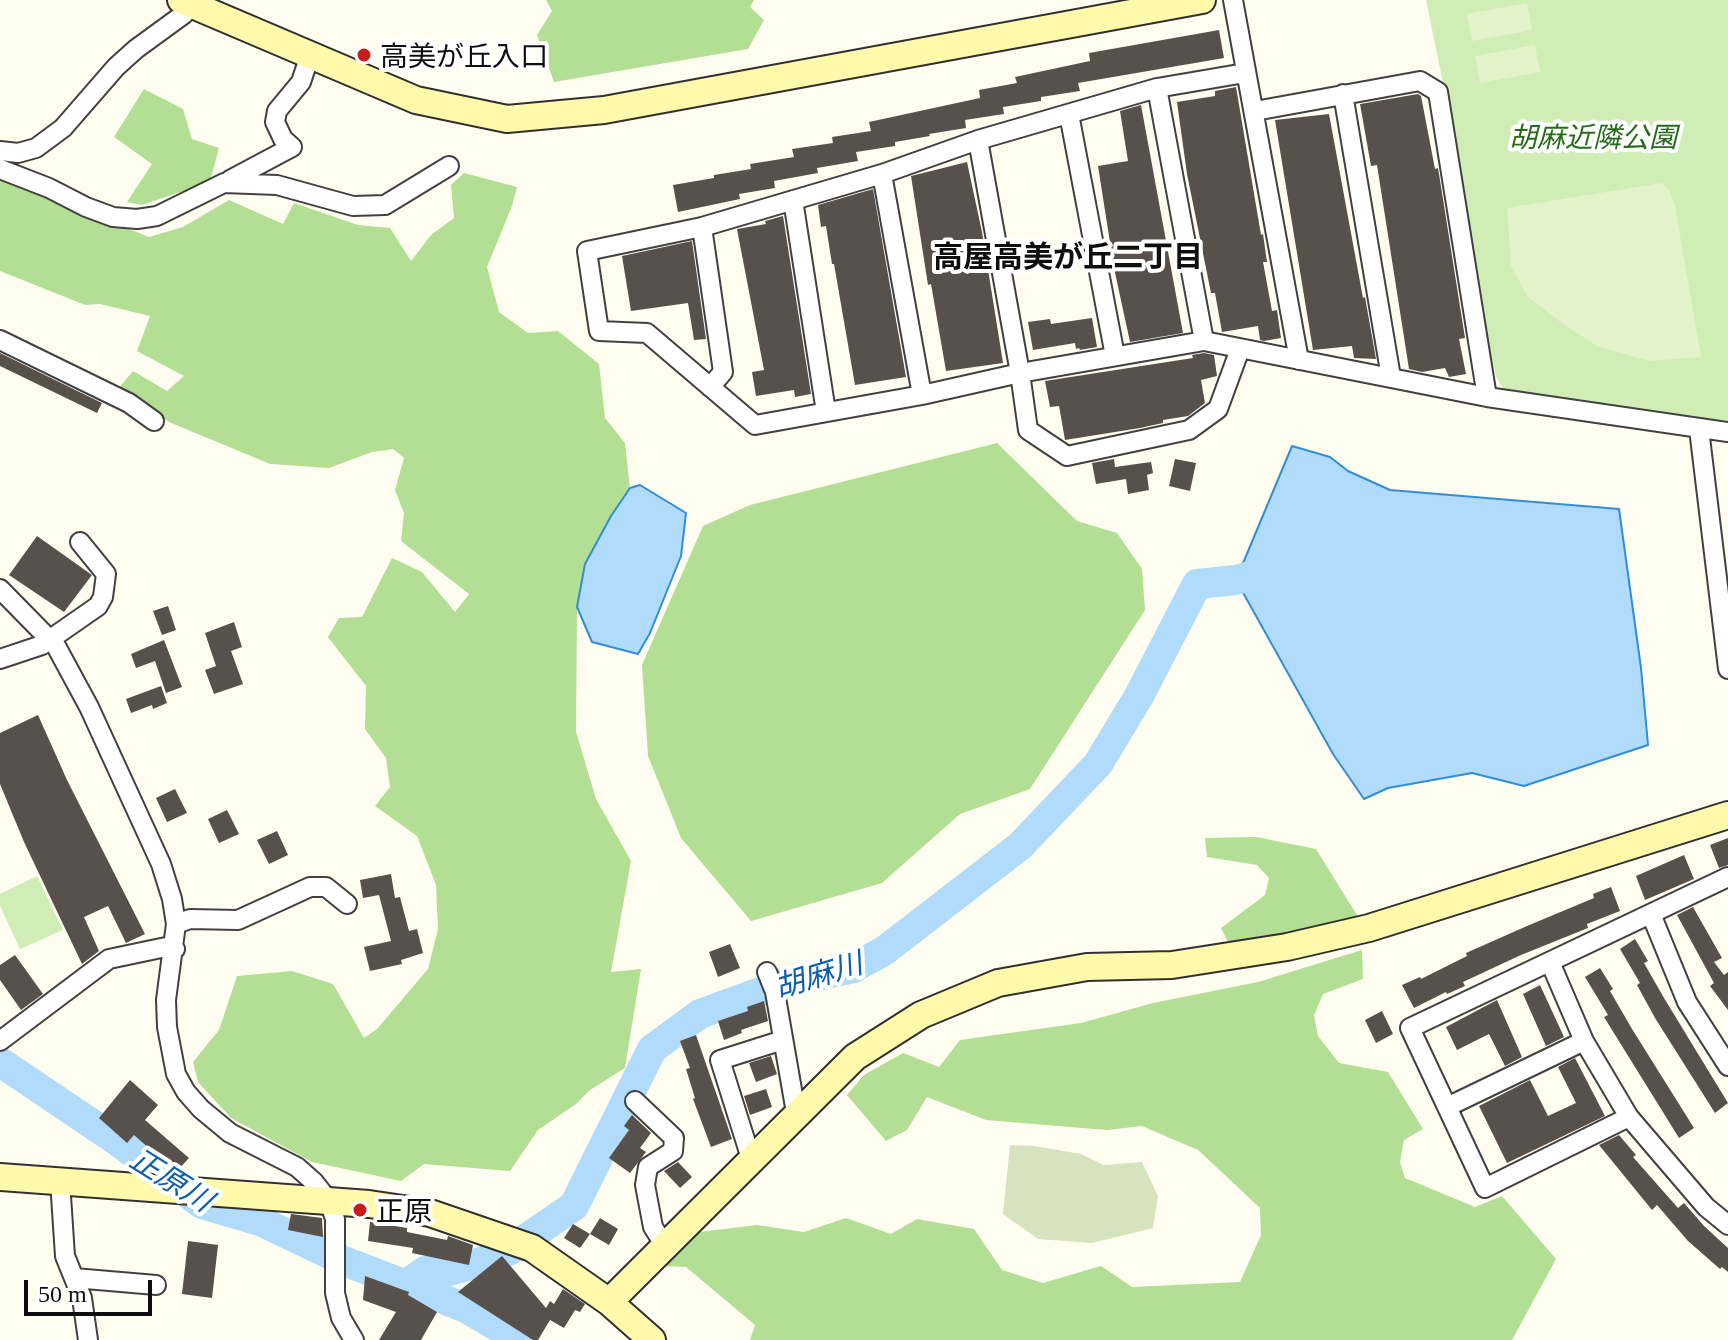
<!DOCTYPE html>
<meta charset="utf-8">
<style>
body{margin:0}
#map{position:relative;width:1728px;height:1340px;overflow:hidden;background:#fffdf0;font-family:Georgia,serif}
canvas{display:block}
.scale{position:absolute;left:24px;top:1280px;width:128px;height:36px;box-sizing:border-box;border:4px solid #0e0e0e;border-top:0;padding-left:10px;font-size:24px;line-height:28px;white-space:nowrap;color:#0e0e0e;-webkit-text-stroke:6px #fff;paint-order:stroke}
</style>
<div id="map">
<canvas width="1728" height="1340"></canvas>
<div class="scale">50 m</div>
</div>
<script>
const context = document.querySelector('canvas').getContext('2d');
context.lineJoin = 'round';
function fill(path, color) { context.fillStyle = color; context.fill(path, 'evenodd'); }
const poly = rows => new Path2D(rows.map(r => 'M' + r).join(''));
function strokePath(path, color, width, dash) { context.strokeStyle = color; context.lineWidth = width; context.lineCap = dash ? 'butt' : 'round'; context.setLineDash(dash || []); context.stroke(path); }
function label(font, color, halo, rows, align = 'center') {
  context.font = font + ' Georgia,"Noto Sans JP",serif'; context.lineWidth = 8; context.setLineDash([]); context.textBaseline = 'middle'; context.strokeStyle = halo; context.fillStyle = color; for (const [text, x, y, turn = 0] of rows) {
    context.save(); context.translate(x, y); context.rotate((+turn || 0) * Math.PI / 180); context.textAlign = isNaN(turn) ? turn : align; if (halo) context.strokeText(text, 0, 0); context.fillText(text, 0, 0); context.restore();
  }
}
fill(poly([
 [1426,0,1728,0,1728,423,1636,414,1504,391,1496,376,1489,349,1458,156],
 [37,876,63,930,20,949,0,906,0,894]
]), '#d0edb6');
fill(poly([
 [546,0,754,0,750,7,764,20,748,49,554,82,537,35,552,11],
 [144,89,183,109,192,139,219,148,210,182,142,205,127,202,152,164,114,137],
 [464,173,517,187,512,206,487,267,499,312,528,333,558,331,599,364,605,418,625,443,630,488,611,516,585,564,577,607,576,732,596,799,631,861,611,972,641,969,625,1068,590,1090,576,1104,538,1130,510,1171,424,1164,401,1181,312,1162,231,1118,198,1082,193,1062,219,1030,237,976,292,971,333,984,364,1038,377,1029,428,969,438,929,436,885,417,836,375,806,390,787,386,758,365,729,366,686,328,637,339,618,362,617,392,558,422,572,455,612,469,594,401,541,404,513,395,490,404,458,393,449,372,452,329,468,270,464,169,422,118,389,133,371,167,391,184,376,137,351,150,316,100,304,85,305,0,271,0,177,149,237,183,227,229,200,283,224,294,203,358,225,390,228,411,261,431,235,454,218,451,185],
 [997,443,1077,521,1117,533,1142,569,1145,610,1030,789,960,814,882,883,751,921,681,838,648,756,642,665,703,526,750,505],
 [1256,837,1316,849,1360,920,1229,944,1221,928,1265,895,1269,878,1257,865,1207,857,1205,838],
 [1362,950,1363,979,1323,994,1314,1015,1318,1036,1339,1063,1388,1072,1423,1129,1404,1140,1400,1162,1405,1178,1475,1207,1502,1196,1556,1259,1512,1340,750,1340,755,1325,686,1267,662,1266,699,1232,757,1225,804,1232,846,1218,891,1234,917,1219,974,1229,1002,1270,1043,1283,1101,1266,1132,1287,1240,1282,1261,1235,1260,1208,1198,1150,1142,1126,1107,1130,986,1120,927,1097,907,1130,886,1141,847,1095,864,1075,903,1053,939,1067,960,1040,1081,1023,1153,1003,1258,982]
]), '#b2df94');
fill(poly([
 [1010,1145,1034,1146,1081,1154,1104,1165,1142,1162,1158,1196,1153,1228,1092,1243,1038,1239,1003,1214]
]), '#d6e3bf');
fill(poly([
 [1527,3,1532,30,1472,41,1467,14],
 [1535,45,1540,72,1480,83,1475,56],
 [1662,183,1670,192,1675,206,1701,357,1649,361,1599,347,1563,324,1528,297,1511,266,1507,208]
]), '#e3f3c9');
const water = poly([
 [1292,446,1330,457,1348,471,1390,490,1619,509,1641,668,1648,745,1524,786,1472,773,1388,788,1364,799,1333,754,1236,580,1292,446],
 [640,485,686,513,681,556,650,633,638,654,592,642,577,607,585,564,611,516,630,488,640,485]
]);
fill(water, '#b0dbfb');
strokePath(water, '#328dd7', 2);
strokePath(poly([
 [0,1062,113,1138,202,1204,260,1221,344,1261,466,1308,520,1340],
 [405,1285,425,1271,441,1273,476,1264,508,1251,574,1206,652,1049,700,1014,782,984,853,968,884,951,1020,846,1098,764,1139,696,1197,584,1236,580,1275,569]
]), '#b0dbfb', 30);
fill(poly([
 [1219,30,1224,58,1078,83,1080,91,1041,97,1041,101,1003,107,1004,114,965,120,966,128,929,134,930,136,895,142,895,146,856,152,858,161,817,168,818,173,774,181,775,188,739,194,740,199,678,212,673,185,714,178,714,175,751,169,750,164,794,157,792,149,833,143,832,137,871,131,869,122,980,98,979,90,1017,83,1015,77,1090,61,1089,53],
 [1236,87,1261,235,1263,234,1267,262,1263,262,1272,311,1277,310,1281,338,1264,341,1260,340,1258,326,1222,332,1215,293,1211,293,1187,174,1177,102,1215,96,1215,91],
 [1418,94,1421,96,1435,169,1438,168,1439,174,1465,338,1459,339,1466,374,1449,377,1445,368,1422,372,1409,369,1377,165,1371,166,1360,104],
 [1141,105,1183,333,1130,342,1114,268,1098,166,1128,161,1120,111],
 [1329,114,1363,298,1365,297,1376,359,1354,358,1352,346,1313,350,1275,120],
 [967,162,982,232,1003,363,946,371,931,284,928,285,911,176],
 [873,189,906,377,855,385,834,264,832,264,826,226,821,227,818,205],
 [783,216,811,394,795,397,794,390,756,396,752,372,764,370,737,229,766,224,765,221],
 [692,241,706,339,694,340,688,303,631,311,622,256],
 [1092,318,1097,347,1080,350,1079,348,1076,349,1075,343,1033,350,1028,322,1050,319,1051,324],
 [0,353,102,403,97,413,0,366],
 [1204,353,1214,355,1217,376,1201,380,1205,403,1188,416,1163,420,1163,423,1140,428,1065,440,1059,406,1050,407,1045,381,1193,358,1192,355],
 [1114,459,1115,467,1151,462,1153,473,1147,475,1149,490,1128,494,1126,479,1096,484,1092,463],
 [1175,459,1196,463,1190,491,1169,486],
 [37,536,92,575,64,612,9,575],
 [168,606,176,630,162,635,153,611],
 [234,622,242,647,231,651,243,684,214,694,205,670,216,666,205,633],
 [164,640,182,687,166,693,155,661,136,668,131,654],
 [161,686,167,703,153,709,152,705,131,713,126,699],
 [38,715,67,780,145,934,126,943,108,906,84,917,99,951,82,964,24,842,0,784,0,733],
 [175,789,187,813,167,822,156,798],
 [227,810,239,834,219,843,208,819],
 [277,831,288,855,269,864,257,840],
 [1728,838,1728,865,1719,868,1710,845],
 [1684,855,1694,879,1645,900,1636,876],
 [391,874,395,898,400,897,409,931,417,929,423,953,401,960,402,964,370,971,364,947,391,941,379,895,363,898,360,880],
 [1611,887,1620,911,1587,924,1588,928,1521,955,1463,982,1465,986,1447,994,1446,992,1414,1008,1402,985,1420,977,1421,979,1467,956,1466,953,1527,926,1594,898,1593,894],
 [1693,907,1722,958,1714,962,1724,975,1728,972,1728,1010,1710,986,1714,983,1677,915],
 [1635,939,1648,961,1644,963,1664,998,1728,1103,1715,1113,1655,1018,1637,985,1640,983,1620,949],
 [730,944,740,968,718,977,709,952],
 [15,955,43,994,21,1010,0,980,0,965],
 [1600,968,1613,989,1610,991,1632,1029,1694,1128,1679,1138,1604,1017,1608,1015,1585,977],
 [1540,985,1564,1037,1546,1046,1523,994],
 [1497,1000,1522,1057,1505,1066,1489,1034,1457,1050,1446,1027],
 [764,1001,768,1021,741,1030,742,1033,724,1040,718,1021,748,1011,747,1007],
 [1382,1011,1393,1034,1376,1043,1365,1020],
 [696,1035,732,1139,711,1147,693,1099,695,1098,686,1069,690,1068,680,1041],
 [771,1056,777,1074,756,1082,749,1063],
 [1575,1058,1605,1116,1507,1163,1479,1106,1530,1080,1548,1116,1576,1103,1558,1067],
 [130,1080,158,1105,145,1120,189,1158,176,1172,134,1135,127,1143,99,1118],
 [766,1089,772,1107,750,1115,744,1096],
 [632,1115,651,1133,640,1148,646,1152,630,1173,609,1158,629,1130,624,1126],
 [1619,1135,1636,1155,1633,1157,1678,1208,1684,1203,1704,1226,1728,1248,1728,1272,1722,1267,1720,1269,1688,1241,1657,1205,1652,1210,1599,1145],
 [678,1162,692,1177,680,1188,664,1171],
 [291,1214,322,1218,323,1237,288,1230],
 [600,1218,618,1229,609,1245,590,1234],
 [370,1222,407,1228,407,1232,447,1240,448,1236,473,1245,469,1265,412,1253,413,1248,368,1241],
 [573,1224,590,1234,580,1248,564,1238],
 [188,1241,218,1245,212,1298,182,1294],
 [502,1256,546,1308,550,1301,554,1304,563,1289,585,1304,580,1312,575,1310,564,1328,550,1320,538,1340,533,1340,458,1292],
 [365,1276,409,1292,408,1295,437,1312,421,1340,379,1340,396,1312,363,1300]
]), '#58504a');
const street = poly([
 [1233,0,1299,360],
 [1245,73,1157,88,978,140,882,174,702,227,587,251,599,331,647,333,755,425,922,395,1020,373,1204,341,1487,397,1728,432],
 [1157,88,1204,341],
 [1343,94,1391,377],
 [1255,111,1420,81,1438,92,1487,397],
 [1069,114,1115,356],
 [978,140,1020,373,1028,430,1067,456,1189,430,1218,409,1240,349],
 [0,151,18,153,36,148,63,128,116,67,136,49,184,14,192,5],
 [0,169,49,188,86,207,113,217,137,219,157,216,224,183,277,185,353,206,385,205,449,166],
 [882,174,922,395],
 [230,180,292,147,283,139,275,122,277,111,301,82,310,55],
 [793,200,826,412],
 [702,227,723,372,710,387],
 [0,340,129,403,154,421],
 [1699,429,1728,669],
 [0,589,56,646,89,707,161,864,172,899,176,924,166,1000,167,1027,176,1074,186,1092,201,1109,230,1133,297,1167,314,1182,329,1201,335,1219,335,1293,341,1318,354,1340],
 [0,659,42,645,98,606,103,597,106,574,80,542],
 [1651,914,1687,1002,1728,1066],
 [176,924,190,919,238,920,310,887,326,887,347,904],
 [1550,962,1584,1041,1629,1117,1706,1207,1728,1225],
 [767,972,775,992,795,1107,800,1114],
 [0,1041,109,959,166,947,175,949],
 [635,1101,674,1138,673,1151,648,1167,645,1185,653,1227,665,1246],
 [1447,1107,1584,1041],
 [1629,1117,1485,1188,1410,1028,1728,877],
 [755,1158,748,1149,720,1060,783,1040],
 [60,1181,65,1256,82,1298,88,1340],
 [74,1278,156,1285]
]);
const secondary = poly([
 [181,0,416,100,507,119,604,110,1202,0],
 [0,1177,369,1204,430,1213,532,1248,609,1302,652,1340],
 [609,1302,855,1057,921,1015,998,983,1087,967,1172,965,1287,947,1369,928,1728,815]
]);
strokePath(street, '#414141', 22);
strokePath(secondary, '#303030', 30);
strokePath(street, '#fff', 18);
strokePath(secondary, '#fffaab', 26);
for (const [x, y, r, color] of [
 [364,55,8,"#ca1b1b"],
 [360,1210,8,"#ca1b1b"]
]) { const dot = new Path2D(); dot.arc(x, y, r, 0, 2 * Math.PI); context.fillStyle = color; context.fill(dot); strokePath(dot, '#fff', 3); }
label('28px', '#0e0e0e', '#fff', [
 ["高美が丘入口",380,55],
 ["正原",376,1210]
], 'left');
label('italic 28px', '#266c19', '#fff', [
 ["胡麻近隣公園",1593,136]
]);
label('bold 30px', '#0e0e0e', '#fff', [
 ["高屋高美が丘二丁目",1068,256]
]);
label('italic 30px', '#0d5fab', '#fff', [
 ["胡麻川",818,974,-17],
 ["正原川",172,1179,32]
]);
</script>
